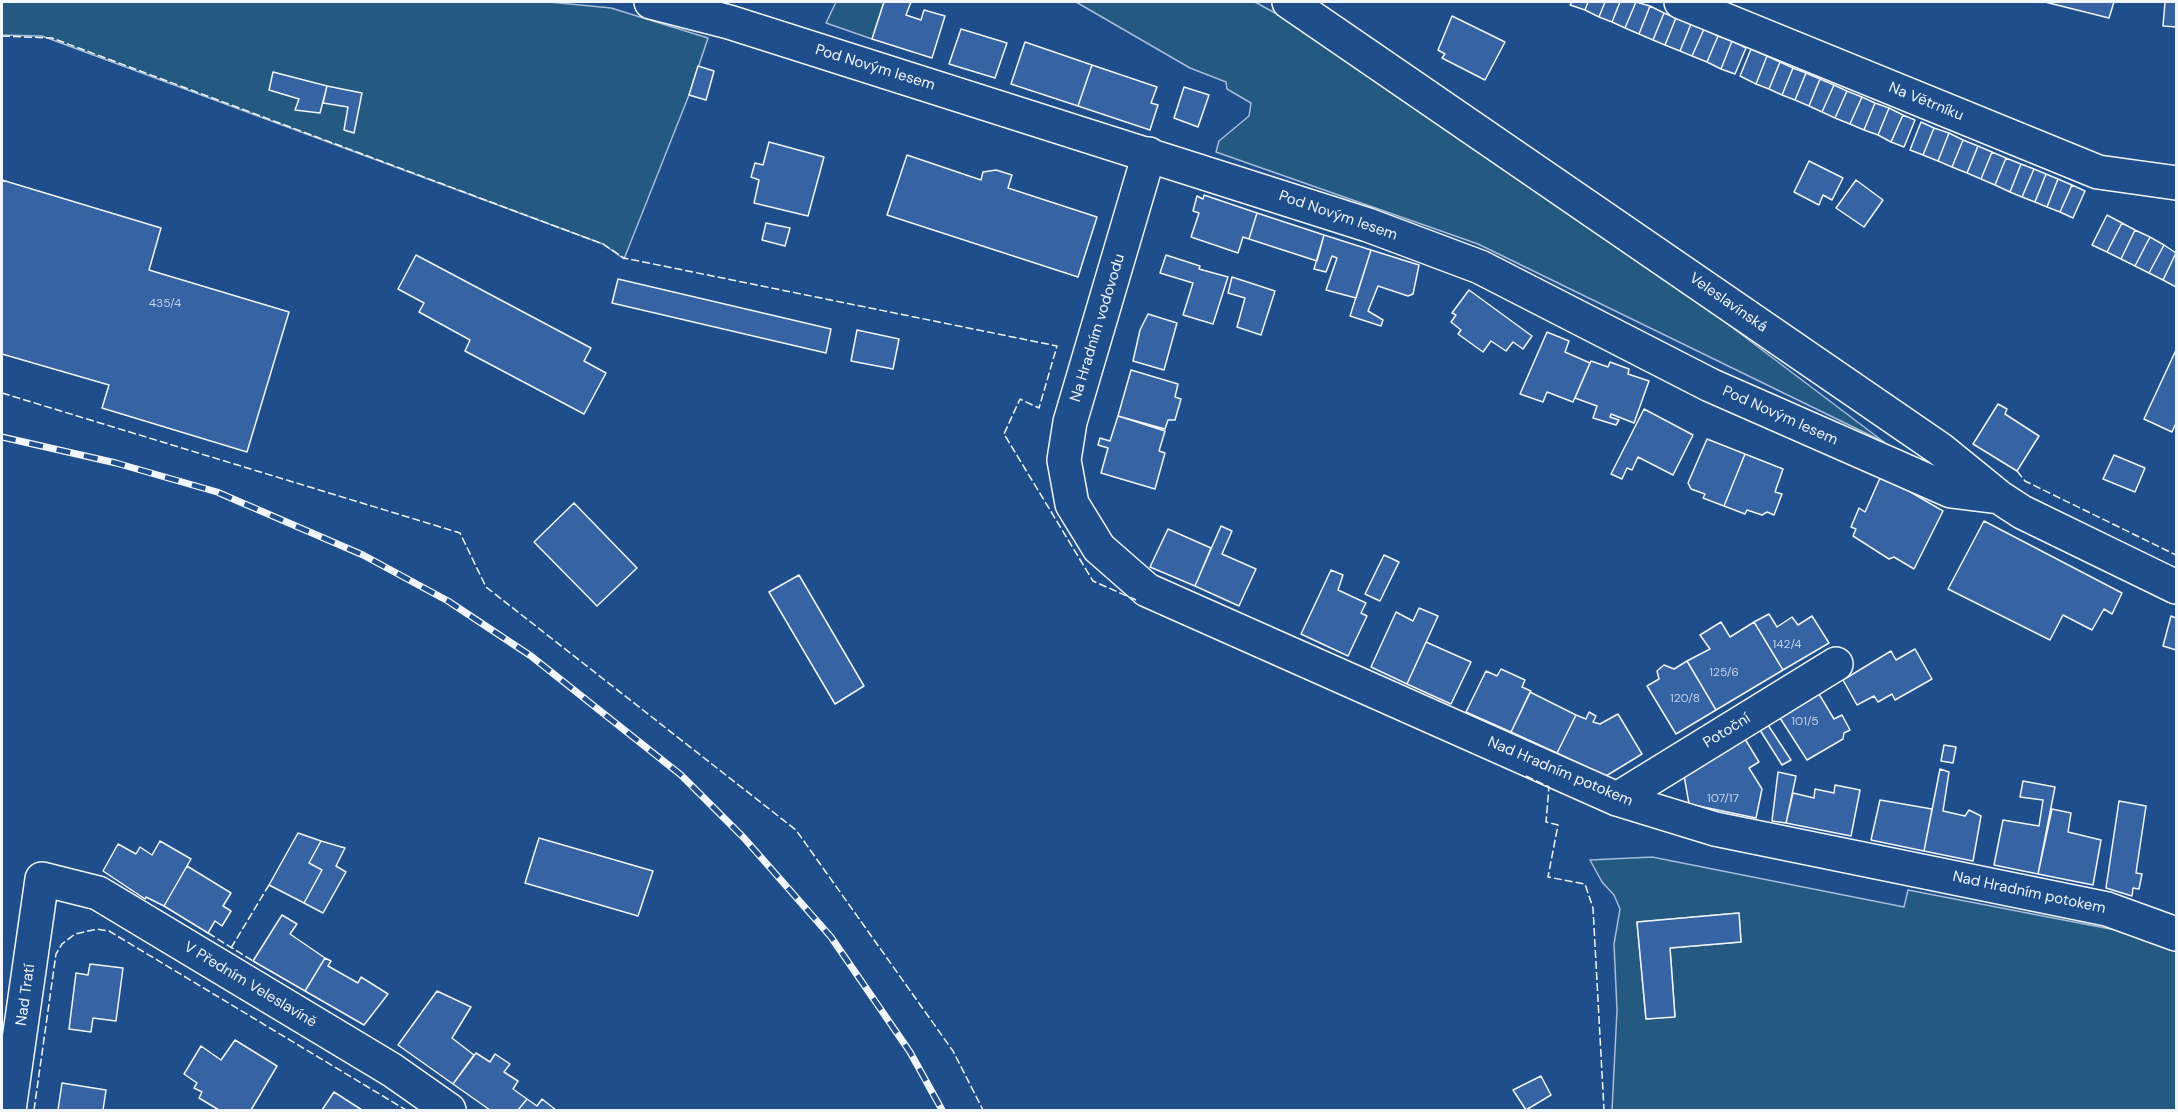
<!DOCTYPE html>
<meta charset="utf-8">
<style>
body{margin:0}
#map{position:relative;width:2178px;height:1112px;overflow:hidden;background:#1f4e8c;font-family:"DM Sans",sans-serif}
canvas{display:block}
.frame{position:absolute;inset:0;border:3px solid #f2f6ff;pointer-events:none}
</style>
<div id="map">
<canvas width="2178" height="1112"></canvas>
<div class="frame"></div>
</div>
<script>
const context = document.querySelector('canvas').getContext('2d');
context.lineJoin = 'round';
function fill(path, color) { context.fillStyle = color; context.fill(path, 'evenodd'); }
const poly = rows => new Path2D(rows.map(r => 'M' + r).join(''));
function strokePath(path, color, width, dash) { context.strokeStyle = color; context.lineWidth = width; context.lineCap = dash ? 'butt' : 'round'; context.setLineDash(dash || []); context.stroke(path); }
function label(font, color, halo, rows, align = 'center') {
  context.font = font + ' "DM Sans",sans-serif'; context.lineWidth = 4.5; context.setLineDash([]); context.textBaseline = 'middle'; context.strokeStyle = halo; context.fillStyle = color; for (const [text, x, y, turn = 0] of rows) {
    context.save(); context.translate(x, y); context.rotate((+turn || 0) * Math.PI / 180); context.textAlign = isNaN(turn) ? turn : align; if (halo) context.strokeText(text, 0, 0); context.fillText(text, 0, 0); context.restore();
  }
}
const green = poly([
 [2,2,549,2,611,8,708,38,689,95,624,259,603,244,42,36,2,35,2,2],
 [836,2,884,2,872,39,826,23,836,2],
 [1076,2,1255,2,1337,47,1684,291,1884,442,1478,244,1216,152,1219,141,1249,116,1251,103,1227,89,1226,82,1190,68,1076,2],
 [1652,857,1904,907,1908,890,2126,932,2173,949,2176,952,2176,1110,1612,1110,1617,1010,1614,944,1620,909,1614,895,1602,882,1590,860,1652,857],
 [1739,913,1741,942,1670,948,1675,1016,1646,1019,1637,922,1739,913]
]);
fill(green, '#245a82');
strokePath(green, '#a8bbd7', 1.5);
const building = poly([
 [884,2,911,2,906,15,921,20,924,10,945,16,932,58,872,39,884,2],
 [1572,2,1588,2,1585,10,1570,5,1572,2],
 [1588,2,1605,2,1599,17,1585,10,1588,2],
 [1605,2,1620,2,1612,22,1599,17,1605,2],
 [1620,2,1636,2,1625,28,1612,22,1620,2],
 [1636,2,1650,6,1639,34,1625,28,1636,2],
 [2045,2,2114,2,2109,18,2045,2],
 [2165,2,2176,2,2176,27,2163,26,2165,2],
 [1650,6,1664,13,1653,40,1639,34,1650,6],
 [1664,13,1676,18,1665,45,1653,40,1664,13],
 [1452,16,1505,42,1485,80,1442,58,1445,54,1438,50,1452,16],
 [1676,18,1691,24,1680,51,1665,45,1676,18],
 [1691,24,1704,29,1692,56,1680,51,1691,24],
 [961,29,1007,43,995,78,949,64,961,29],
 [1704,29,1718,36,1707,62,1692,56,1704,29],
 [1718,36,1732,41,1721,69,1707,62,1718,36],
 [1732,41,1746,48,1735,74,1721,69,1732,41],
 [1025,42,1092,65,1078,106,1011,84,1025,42],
 [1751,49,1767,56,1756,84,1740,76,1751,49],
 [1767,56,1780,62,1769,89,1756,84,1767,56],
 [1780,62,1793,68,1782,95,1769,89,1780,62],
 [1092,65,1157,87,1151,103,1158,105,1150,130,1078,106,1092,65],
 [698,66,714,71,706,100,689,95,698,66],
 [1793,68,1806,73,1795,100,1782,95,1793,68],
 [273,72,327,86,320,113,295,110,299,99,269,90,273,72],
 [1806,73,1820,79,1809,106,1795,100,1806,73],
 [1820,79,1834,85,1822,112,1809,106,1820,79],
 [1834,85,1847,91,1835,118,1822,112,1834,85],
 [327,86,362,93,354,133,344,130,348,107,323,103,327,86],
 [1184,87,1209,95,1198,127,1174,118,1184,87],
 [1847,91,1862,97,1850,124,1835,118,1847,91],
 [1862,97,1875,103,1864,130,1850,124,1862,97],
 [1875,103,1889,108,1878,135,1864,130,1875,103],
 [1889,108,1903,115,1891,142,1878,135,1889,108],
 [1903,115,1915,120,1904,147,1891,142,1903,115],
 [1921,122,1934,128,1923,155,1910,150,1921,122],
 [1934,128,1949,133,1938,161,1923,155,1934,128],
 [1949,133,1963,140,1952,167,1938,161,1949,133],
 [1963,140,1978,146,1967,173,1952,167,1963,140],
 [769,142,824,157,808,216,754,203,759,180,751,177,755,163,763,165,769,142],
 [1978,146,1992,152,1981,179,1967,173,1978,146],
 [1992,152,2006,158,1995,185,1981,179,1992,152],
 [907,155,981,180,983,172,996,170,1012,175,1008,188,1097,217,1078,277,887,215,907,155],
 [2006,158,2021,164,2010,192,1995,185,2006,158],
 [1809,161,1843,178,1832,200,1823,195,1819,205,1794,192,1809,161],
 [2021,164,2034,169,2022,197,2010,192,2021,164],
 [2034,169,2046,174,2035,202,2022,197,2034,169],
 [2046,174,2058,179,2047,207,2035,202,2046,174],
 [2058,179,2072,185,2060,212,2047,207,2058,179],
 [2,180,161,228,149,270,289,312,247,452,102,408,109,385,2,354,2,180],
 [1856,180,1883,200,1864,227,1836,208,1856,180],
 [2072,185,2085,191,2073,218,2060,212,2072,185],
 [1204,195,1257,213,1249,239,1243,237,1238,253,1191,237,1199,213,1193,211,1197,196,1203,199,1204,195],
 [1257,213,1324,235,1317,261,1249,239,1257,213],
 [2107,215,2122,223,2107,252,2092,245,2107,215],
 [766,223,790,228,785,246,762,240,766,223],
 [2122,223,2135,230,2121,259,2107,252,2122,223],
 [2135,230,2150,237,2135,266,2121,259,2135,230],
 [1324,235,1371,250,1356,298,1326,290,1337,258,1332,256,1326,272,1314,269,1324,235],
 [2150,237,2164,245,2149,273,2135,266,2150,237],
 [2164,245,2176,253,2163,280,2149,273,2164,245],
 [1371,250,1419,265,1413,294,1408,296,1378,286,1368,311,1383,320,1381,326,1350,316,1371,250],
 [2176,253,2176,287,2163,280,2176,253],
 [416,255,591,348,584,361,606,373,584,414,465,351,470,340,419,312,424,303,398,289,416,255],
 [1166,255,1200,266,1199,269,1228,277,1213,324,1183,315,1193,283,1160,273,1166,255],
 [1232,277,1275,291,1261,335,1237,327,1245,298,1228,293,1232,277],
 [618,279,831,329,826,353,612,303,618,279],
 [1469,290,1532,336,1523,349,1513,342,1506,351,1491,341,1483,352,1458,334,1461,330,1451,322,1456,315,1452,313,1469,290],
 [1148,314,1177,323,1164,370,1133,361,1140,330,1148,314],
 [857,330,899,339,893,369,851,361,857,330],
 [1547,332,1569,341,1565,352,1590,363,1573,402,1547,392,1543,402,1520,394,1547,332],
 [2176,350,2176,423,2172,432,2144,419,2176,350],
 [1591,361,1608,367,1610,362,1629,369,1628,374,1649,381,1634,423,1611,414,1610,417,1619,420,1616,425,1593,418,1597,406,1575,398,1591,361],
 [1131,370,1178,384,1175,397,1181,399,1175,420,1168,420,1165,429,1118,416,1131,370],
 [1998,404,2007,409,2005,414,2039,436,2017,471,1973,444,1998,404],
 [1644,409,1693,435,1673,475,1638,457,1632,470,1627,468,1622,479,1611,474,1644,409],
 [1118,416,1165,431,1159,451,1165,453,1155,489,1101,473,1108,448,1098,445,1100,438,1110,441,1118,416],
 [1707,439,1745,454,1724,506,1703,498,1705,494,1691,489,1688,483,1707,439],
 [1745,454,1783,469,1775,492,1782,494,1774,515,1767,512,1762,515,1747,510,1745,514,1724,506,1745,454],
 [2114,455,2145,468,2135,492,2103,479,2114,455],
 [1880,478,1907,490,1943,511,1914,569,1894,557,1889,559,1853,536,1856,529,1851,527,1859,508,1865,512,1880,478],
 [574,503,637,568,597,606,534,542,574,503],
 [1984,521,2122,593,2112,614,2104,609,2092,630,2063,615,2050,640,1948,589,1984,521],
 [1221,526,1232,531,1222,554,1256,569,1239,606,1195,586,1221,526],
 [1168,529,1211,548,1195,586,1150,567,1168,529],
 [1384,555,1399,562,1380,601,1365,594,1384,555],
 [1331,570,1343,575,1338,590,1366,603,1361,613,1367,616,1348,656,1301,634,1331,570],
 [799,575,864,686,835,704,769,592,799,575],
 [1419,608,1438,616,1407,684,1371,667,1396,612,1413,621,1419,608],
 [1769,614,1777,627,1792,617,1798,625,1812,616,1829,643,1783,670,1754,622,1769,614],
 [2171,616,2176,618,2176,650,2163,646,2171,616],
 [1721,622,1730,637,1754,622,1783,670,1716,710,1687,661,1710,649,1700,635,1721,622],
 [1426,642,1471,662,1451,704,1407,684,1426,642],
 [1915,649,1932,679,1895,700,1892,694,1878,702,1874,696,1857,705,1843,680,1891,651,1896,660,1915,649],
 [1687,661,1716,710,1676,734,1647,686,1659,679,1657,671,1664,665,1674,669,1687,661],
 [1501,669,1525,680,1522,687,1531,691,1511,732,1466,712,1486,671,1497,676,1501,669],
 [1530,692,1576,715,1557,753,1511,732,1530,692],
 [1819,694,1834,719,1842,715,1850,730,1844,733,1843,739,1807,760,1780,718,1819,694],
 [1589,712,1596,716,1593,722,1600,724,1618,714,1642,754,1606,776,1557,753,1576,715,1586,719,1589,712],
 [1768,725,1791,760,1782,765,1760,730,1768,725],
 [1745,739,1759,762,1749,768,1762,789,1756,818,1689,804,1684,775,1745,739],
 [1944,745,1956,747,1953,763,1941,761,1944,745],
 [1940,769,1949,772,1943,811,1965,816,1969,810,1981,816,1973,861,1924,851,1940,769],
 [1778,772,1796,776,1786,823,1772,821,1778,772],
 [2023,781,2055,787,2038,874,1994,865,2003,820,2039,826,2043,800,2020,797,2023,781],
 [1835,785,1860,790,1851,836,1786,823,1793,793,1814,798,1815,789,1834,793,1835,785],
 [1880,800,1932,809,1924,851,1871,840,1880,800],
 [2119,801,2146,806,2136,873,2142,874,2139,889,2133,888,2132,896,2106,888,2119,801],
 [2052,809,2071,813,2068,832,2101,840,2093,885,2038,874,2052,809],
 [298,833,321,841,309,863,322,870,304,903,269,885,298,833],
 [539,838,653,871,638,916,525,883,539,838],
 [160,841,191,859,164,906,146,897,145,899,103,871,118,844,136,854,140,847,152,855,160,841],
 [321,841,345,848,336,866,346,872,323,913,304,903,322,870,309,863,321,841],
 [187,866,231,893,223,906,231,911,222,926,215,921,208,933,164,906,187,866],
 [1739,913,1741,942,1670,948,1675,1017,1646,1019,1637,922,1739,913],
 [282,915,297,924,290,934,325,958,305,991,253,961,282,915],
 [325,958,331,961,328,966,358,983,361,977,388,994,364,1025,305,991,325,958],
 [90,964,123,968,116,1021,93,1018,91,1032,69,1029,76,973,88,975,90,964],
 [437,991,471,1007,452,1038,474,1055,453,1084,398,1045,437,991],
 [235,1040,277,1066,251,1110,219,1110,199,1098,202,1092,194,1088,197,1083,184,1074,201,1046,221,1060,235,1040],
 [476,1053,490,1062,495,1054,510,1064,504,1072,518,1081,513,1089,527,1099,518,1110,490,1110,453,1084,476,1053],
 [1541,1076,1551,1095,1526,1110,1513,1090,1541,1076],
 [62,1083,106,1090,103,1110,58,1110,62,1083],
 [334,1092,362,1110,322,1110,334,1092],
 [527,1099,537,1106,542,1099,556,1110,518,1110,527,1099]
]);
fill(building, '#3563a3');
strokePath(building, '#f2f6ff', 1.5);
const minor = poly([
 [651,2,729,22,1368,225,1480,267,1710,385,1951,491,1999,497],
 [1289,2,1940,449,1999,497,2022,512,2176,587],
 [1681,2,2098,172,2176,183],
 [1149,154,1070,422,1064,460,1072,504,1099,548,1147,590,1617,799,1715,829,2107,909,2176,934],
 [1617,799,1836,664],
 [9,1110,42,879,98,893,392,1070,449,1110]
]);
strokePath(minor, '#f2f6ff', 36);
strokePath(minor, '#1f4e8c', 33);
const rail = poly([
 [2,437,116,463,217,492,363,555,448,601,531,656,681,775,744,838,831,937,910,1052,942,1110]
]);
strokePath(rail, '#f2f6ff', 7);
strokePath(rail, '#1f4e8c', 4.5, [14]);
strokePath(poly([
 [2,36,52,38,603,244,624,258,1057,346,1039,408,1020,399,1004,434,1093,581,1136,600],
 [2,393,460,533,486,587,796,830,953,1051,983,1110],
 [2017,471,2025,481,2176,555],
 [1526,776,1549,787,1546,822,1558,825,1548,877,1585,884,1593,908,1604,1110],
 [208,933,253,961],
 [231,948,269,885],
 [34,1110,56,954,62,944,75,934,97,929,109,931,406,1110]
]), '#f2f6ff', 1.5, [8, 3]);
label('12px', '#c3d1e8', null, [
 ["435/4",165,304],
 ["142/4",1787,645],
 ["125/6",1724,673],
 ["120/8",1685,699],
 ["101/5",1805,722],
 ["107/17",1723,799]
]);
label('15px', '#f2f6ff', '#1f4e8c', [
 ["Pod Novým lesem",875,68,17],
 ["Na Větrníku",1926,102,22],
 ["Pod Novým lesem",1338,216,19],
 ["Veleslavínská",1728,303,35],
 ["Na Hradním vodovodu",1098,328,-73],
 ["Pod Novým lesem",1780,416,24],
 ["Potoční",1727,731,-32],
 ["Nad Hradním potokem",1560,772,23],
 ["Nad Hradním potokem",2029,893,12],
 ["V Předním Veleslavíně",250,985,31],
 ["Nad Tratí",26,995,-82]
]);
</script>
